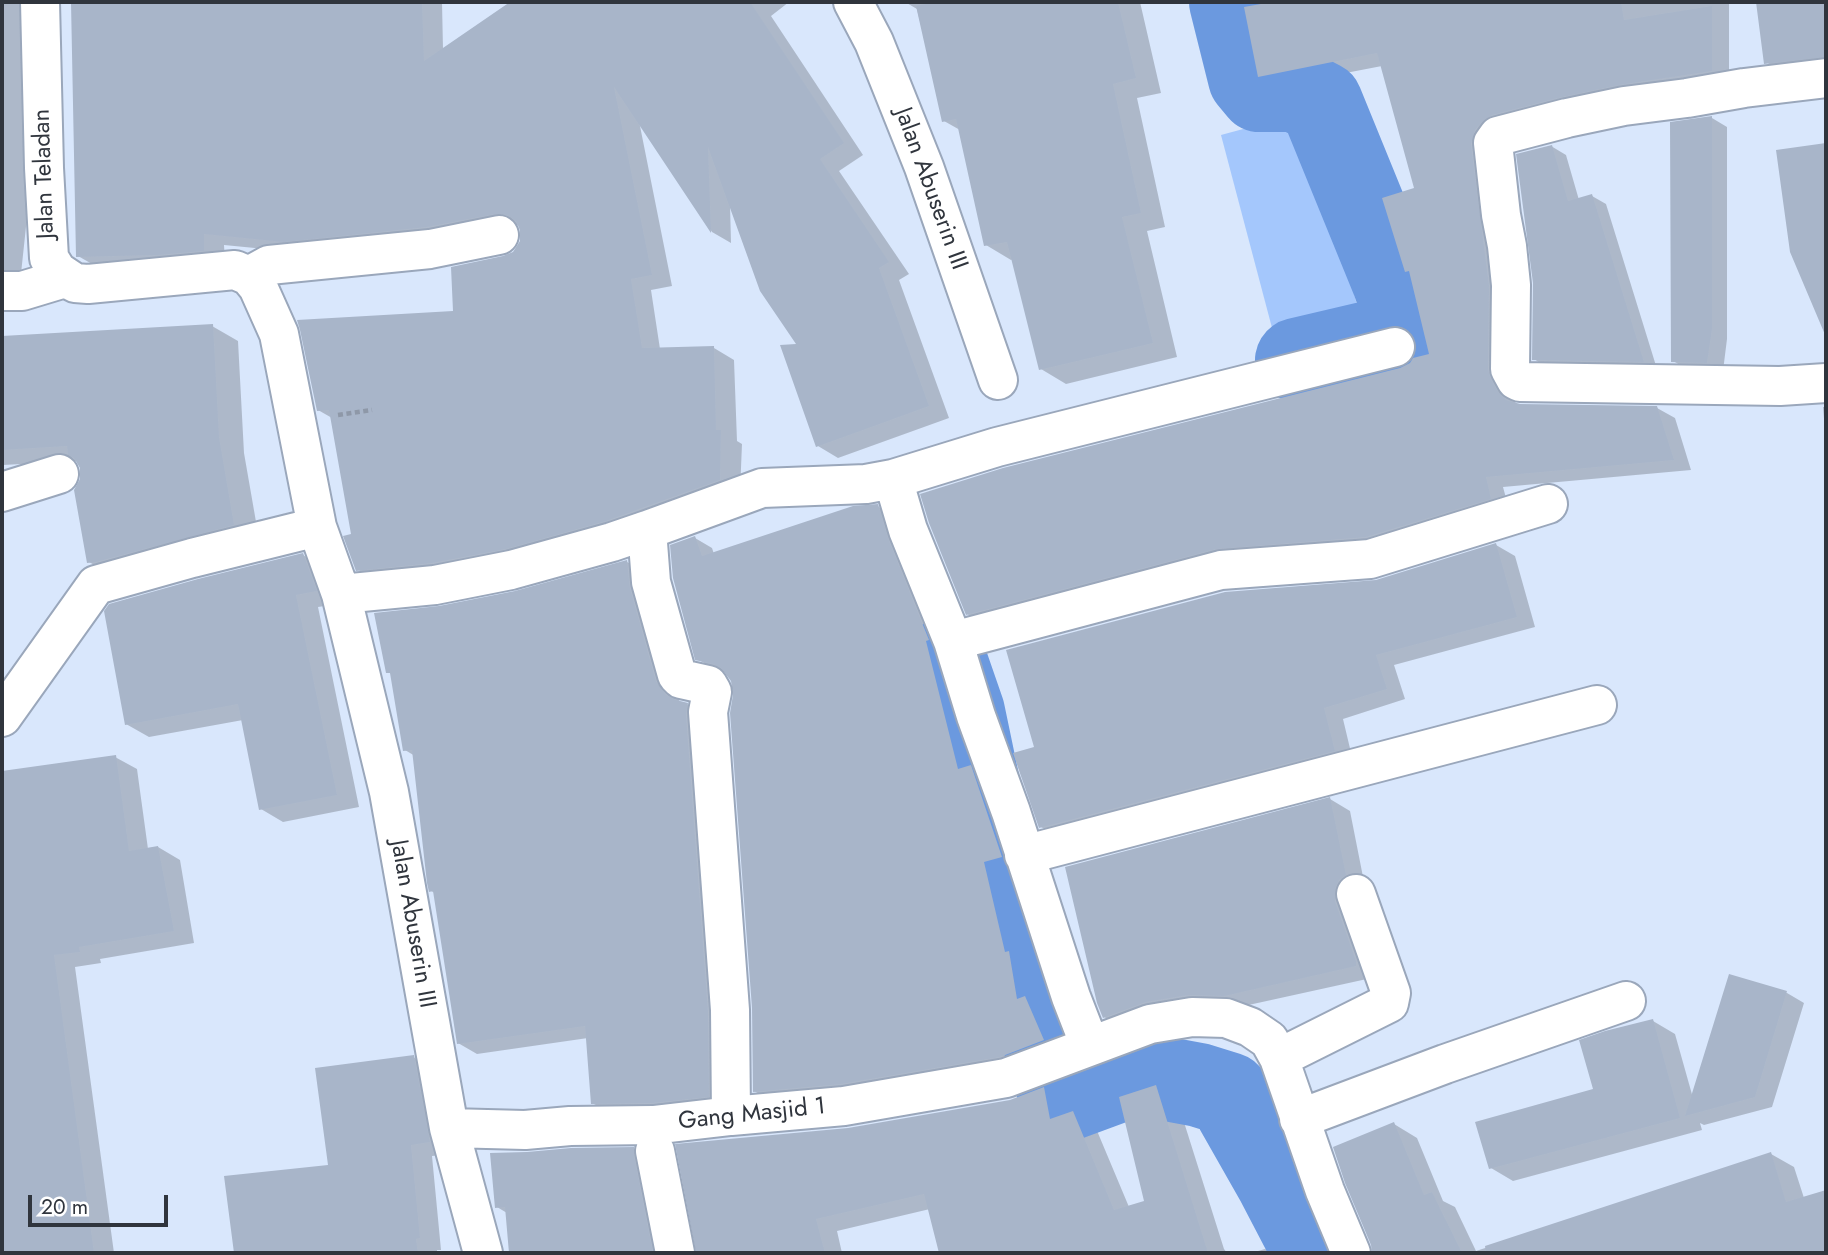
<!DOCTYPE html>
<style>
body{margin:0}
#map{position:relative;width:1828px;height:1255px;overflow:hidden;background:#d9e7fc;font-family:Jost,sans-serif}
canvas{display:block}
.frame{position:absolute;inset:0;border:4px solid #30353d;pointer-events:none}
.scale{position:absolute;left:28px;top:1195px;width:140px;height:32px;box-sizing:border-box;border:4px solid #30353d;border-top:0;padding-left:9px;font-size:21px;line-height:24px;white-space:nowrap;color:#30353d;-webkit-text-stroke:5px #fff;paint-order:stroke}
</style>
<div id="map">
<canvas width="1828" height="1255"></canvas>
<div class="frame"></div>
<div class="scale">20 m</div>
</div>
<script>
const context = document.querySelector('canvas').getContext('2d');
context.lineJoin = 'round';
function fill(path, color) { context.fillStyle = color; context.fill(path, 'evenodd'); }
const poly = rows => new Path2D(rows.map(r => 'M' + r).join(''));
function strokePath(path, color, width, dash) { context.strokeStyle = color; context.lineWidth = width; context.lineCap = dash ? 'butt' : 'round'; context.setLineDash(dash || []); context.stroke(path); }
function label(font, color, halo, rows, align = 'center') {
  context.font = font + ' Jost,sans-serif'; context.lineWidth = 6; context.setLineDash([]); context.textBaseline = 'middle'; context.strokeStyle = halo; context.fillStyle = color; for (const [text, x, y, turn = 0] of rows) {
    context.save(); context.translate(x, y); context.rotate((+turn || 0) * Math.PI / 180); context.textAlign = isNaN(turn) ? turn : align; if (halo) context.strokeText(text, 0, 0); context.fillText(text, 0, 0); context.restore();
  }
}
fill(poly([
 [1306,112,1361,320,1276,343,1221,135]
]), '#a4c7fc');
fill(poly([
 [2,2,46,2,42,77,20,283,2,297],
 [73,2,442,2,443,49,513,2,789,2,771,16,863,155,839,171,909,274,899,280,949,418,838,458,818,446,800,346,730,204,731,243,712,232,639,121,672,286,651,290,660,349,714,348,734,360,737,441,742,444,740,492,627,532,378,582,357,569,353,535,332,418,318,410,455,313,504,258,514,253,522,242,519,225,449,238,306,253,224,245,225,262,99,268,78,256],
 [905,2,1140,2,1161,93,1137,98,1165,227,1147,231,1177,357,1066,384,1041,369,1013,259,1011,260,986,245,960,130,944,121,917,9],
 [1281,2,1729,2,1729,81,1511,124,1508,391,1517,405,1657,408,1675,418,1691,470,1503,487,1509,509,1385,547,986,624,967,614,1401,370,1431,356,1412,274,1407,271,1416,190,1382,66,1278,86,1260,76,1246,9],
 [1757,2,1826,2,1826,68,1784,73,1766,62],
 [1712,118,1727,127,1727,339,1723,371,1689,370,1673,361],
 [1826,145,1826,333,1792,251,1778,151],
 [1551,146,1566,155,1579,200,1592,196,1606,204,1657,369,1548,368,1534,359],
 [212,326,238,341,244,453,259,539,114,576,89,562,82,468,78,461,3,465,2,467,2,340,101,337],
 [1823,407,1826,407,1826,442],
 [877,506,895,516,943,651,971,767,988,777,1019,866,1001,871,1021,960,1026,963,1032,1002,1042,1008,1060,1050,772,1101,754,1091,754,1008,735,695,733,680,726,671,715,669,697,659,695,538,712,548,714,554],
 [1496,545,1515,556,1535,627,1394,665,1405,699,1343,719,1353,761,1060,838,1041,827,1036,748,1376,582],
 [303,555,325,568,338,604,318,607,359,807,283,822,261,809,243,720,149,737,126,724],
 [627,562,645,572,674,693,681,703,687,704,705,715,727,1106,611,1113,592,1103,588,1038,477,1054,458,1043,435,893,431,891,415,756,405,750,393,675,388,672,439,608,516,593],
 [115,757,137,769,148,849,158,847,180,860,194,943,100,959,101,963,75,967,114,1253,2,1253,2,889,5,889,2,866,2,772],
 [1330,799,1350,811,1365,887,1376,977,1244,1006,1124,1028,1104,1017],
 [1730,976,1787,993,1804,1003,1772,1107,1704,1125,1700,1123,1702,1130,1513,1181,1491,1168,1595,1090,1653,1021,1675,1034,1693,1098],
 [413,1057,435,1069,451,1154,432,1156,441,1250,437,1250,437,1253,228,1253,235,1253,330,1166],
 [1155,1087,1177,1100,1224,1249,1227,1253,941,1253,930,1209,837,1231,842,1253,698,1253,698,1249,848,1129,1010,1101,1044,1089,1066,1101,1068,1115,1073,1113,1095,1126,1129,1207,1146,1202],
 [1394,1124,1417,1138,1443,1201,1455,1207,1476,1251,1771,1154,1794,1167,1804,1198,1826,1191,1826,1253,1373,1253,1373,1244],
 [634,1149,655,1161,671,1253,511,1253,507,1213,497,1207],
 [1265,1249,1273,1253,1251,1253]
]), '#0003');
strokePath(poly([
 [1231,2,1250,78,1260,90,1296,90,1321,103,1394,282,1412,333,1297,360],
 [945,660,963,712,1002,899,1062,1101,1127,1077,1172,1080,1199,1085,1228,1094,1278,1182,1315,1253]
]), '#6b99df', 84);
fill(poly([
 [71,2,422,2,424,61,510,2,750,2,844,143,820,159,889,262,879,268,929,406,816,447,780,345,796,344,760,291,708,147,711,233,614,87,652,275,631,279,642,348,714,346,716,430,721,430,720,480,606,521,506,549,432,563,356,571,343,536,351,534,329,410,317,411,300,330,297,320,453,311,451,267,503,256,513,252,520,241,520,230,516,221,507,215,495,214,427,227,284,242,204,234,204,251,158,255,76,257],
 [935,2,1118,2,1136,78,1113,84,1141,213,1122,217,1153,343,1039,370,1007,242,984,246,956,119,942,122,916,6],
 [1272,2,1621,2,1624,20,1712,6,1712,71,1619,85,1562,97,1492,115,1481,123,1475,130,1471,144,1489,286,1488,369,1491,379,1497,390,1506,400,1520,404,1657,406,1674,460,1486,477,1491,499,1366,537,1216,549,966,615,929,523,920,494,1003,468,1400,368,1410,363,1413,358,1429,354,1409,271,1405,272,1382,198,1414,188,1377,53,1258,77,1244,7],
 [1756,2,1826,2,1826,57,1764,64],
 [1712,116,1712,329,1707,363,1671,362,1670,122],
 [1826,143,1826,337,1790,252,1776,150],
 [1552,145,1568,201,1592,194,1644,362,1532,360,1533,283,1516,154],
 [213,324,219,437,234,525,96,562,87,563,74,490,80,479,80,468,74,458,68,455,67,446,2,450,2,336],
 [878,504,888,538,929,640,926,641,958,769,971,765,1002,857,984,862,1005,952,1009,951,1017,999,1025,996,1044,1040,1000,1057,841,1084,753,1092,752,1008,730,713,733,695,731,681,721,668,713,664,695,660,673,578,670,545,695,536,702,556,853,506],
 [1496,543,1517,617,1376,655,1387,689,1324,708,1335,751,1039,828,1013,753,1034,747,1006,650,1225,592,1376,580],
 [303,553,317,591,296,595,337,795,259,810,238,704,125,725,104,611,109,604,198,579],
 [627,560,630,588,656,681,666,695,676,700,688,703,686,714,708,1011,709,1097,652,1103,591,1104,585,1026,457,1044,433,891,429,892,427,883,412,750,403,751,390,673,386,673,374,613,439,606,515,591],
 [116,755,129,851,158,846,174,931,79,947,80,952,54,955,94,1253,2,1253,2,771],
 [1330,797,1346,875,1339,880,1335,889,1335,901,1356,961,1356,966,1224,996,1188,995,1146,1002,1103,1018,1097,1003,1065,867],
 [1729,974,1787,991,1755,1097,1685,1116],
 [1653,1019,1680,1118,1489,1169,1475,1122,1593,1089,1579,1040,1605,1031],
 [414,1055,430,1142,411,1145,420,1238,416,1239,418,1253,234,1253,224,1176,328,1165,315,1068],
 [1156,1085,1208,1253,939,1253,924,1194,816,1219,825,1253,696,1253,675,1144,848,1128,1010,1100,1044,1087,1050,1119,1073,1111,1114,1210,1144,1201,1119,1097],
 [1394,1122,1424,1195,1432,1192,1462,1253,1372,1253,1371,1245,1345,1183,1333,1147],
 [634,1147,634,1155,653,1253,509,1253,505,1207,495,1208,490,1153,527,1152,571,1148],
 [1771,1152,1786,1202,1826,1190,1826,1253,1486,1253,1485,1246]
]), '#a8b5c9');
const minor = poly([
 [40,2,44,168,49,258,57,271,75,283,88,284,235,270,249,276,258,287,279,334,317,527,341,594,389,792,449,1128,483,1253],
 [853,2,874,42,924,167,998,380],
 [1826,78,1744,88,1687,98,1624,106,1567,118,1498,136,1493,143,1501,215,1507,246,1511,285,1510,369,1516,380,1520,382,1780,386,1826,383],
 [249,276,269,265,430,249,499,235],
 [2,291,22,291,65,278],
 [893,479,997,447,1395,347],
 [2,492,59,474],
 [341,594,435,585,511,570,612,542,647,530],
 [953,641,1221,570,1370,559,1548,504],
 [2,717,96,585,192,558,317,527],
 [1024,855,1597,705],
 [1279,1058,1389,1003,1391,993,1356,894],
 [731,1116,730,1010,708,712,712,692,708,685,681,679,677,675,651,582,647,530,762,488,866,484,893,479,908,530,953,641,976,716,1011,812,1071,997,1090,1046],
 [1299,1119,1445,1064,1626,1001],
 [449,1128,525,1130,570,1126,653,1125,731,1116,844,1106,1006,1078,1150,1024,1192,1017,1226,1018,1250,1027,1269,1040,1279,1058,1325,1191,1351,1253],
 [655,1151,675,1253]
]);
strokePath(minor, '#9aa7bb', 42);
strokePath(poly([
 [338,415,372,410]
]), '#8e98a8', 4.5, [5, 3.5]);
strokePath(minor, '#fff', 38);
label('24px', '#30353d', '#fff', [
 ["Jalan Teladan",45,174,-92],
 ["Jalan Abuserin III",930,189,70],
 ["Jalan Abuserin III",412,924,80],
 ["Gang Masjid 1",752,1115,-6]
]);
</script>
